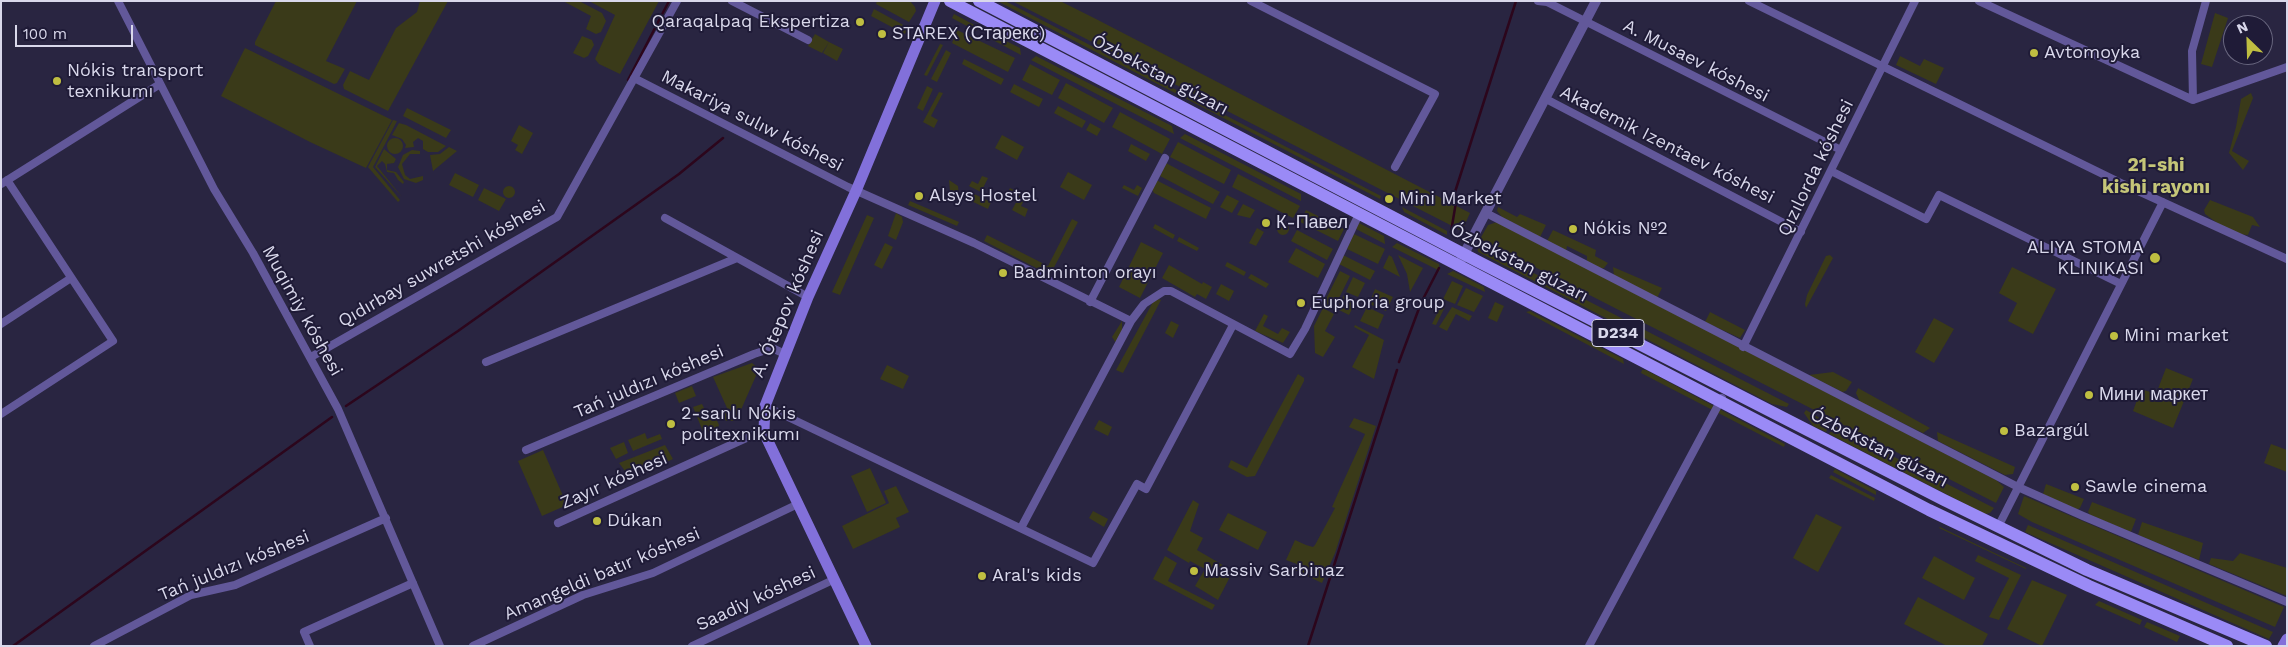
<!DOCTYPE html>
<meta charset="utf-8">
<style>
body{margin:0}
#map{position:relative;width:2288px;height:647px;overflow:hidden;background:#292541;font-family:"Work Sans",sans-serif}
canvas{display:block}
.frame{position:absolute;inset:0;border:2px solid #d9d8eb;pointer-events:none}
.north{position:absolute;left:2223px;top:15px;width:50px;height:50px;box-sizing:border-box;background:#1f1b37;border:1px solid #69677f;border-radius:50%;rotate:336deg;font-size:14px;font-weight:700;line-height:20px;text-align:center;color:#d9d8eb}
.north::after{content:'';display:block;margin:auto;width:18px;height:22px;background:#bfbe41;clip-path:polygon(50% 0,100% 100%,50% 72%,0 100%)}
.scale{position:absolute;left:15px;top:25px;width:118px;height:22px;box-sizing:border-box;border:2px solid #d9d8eb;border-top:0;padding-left:6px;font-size:15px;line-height:18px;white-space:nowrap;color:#d9d8eb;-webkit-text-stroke:4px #1f1b37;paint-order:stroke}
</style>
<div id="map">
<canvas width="2288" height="647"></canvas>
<div class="frame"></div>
<div class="north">N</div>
<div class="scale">100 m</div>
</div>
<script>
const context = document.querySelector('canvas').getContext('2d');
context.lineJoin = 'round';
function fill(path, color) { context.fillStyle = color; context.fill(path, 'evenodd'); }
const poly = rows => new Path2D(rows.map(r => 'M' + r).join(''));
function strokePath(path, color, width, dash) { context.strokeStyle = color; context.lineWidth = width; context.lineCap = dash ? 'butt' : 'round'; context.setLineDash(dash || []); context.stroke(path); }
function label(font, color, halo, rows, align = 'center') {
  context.font = font + ' "Work Sans",sans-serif'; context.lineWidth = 4; context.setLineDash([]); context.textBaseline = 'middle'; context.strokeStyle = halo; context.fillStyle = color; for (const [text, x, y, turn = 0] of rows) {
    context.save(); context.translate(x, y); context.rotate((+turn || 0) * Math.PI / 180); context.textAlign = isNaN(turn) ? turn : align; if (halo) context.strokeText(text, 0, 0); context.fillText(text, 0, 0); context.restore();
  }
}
fill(poly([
 [276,1,357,1,326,61,345,69,337,83,334,84,255,45,255,42],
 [420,1,448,1,388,111,344,89,343,85,350,71,369,80,396,28,417,12],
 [563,1,579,1,602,13,606,21,601,32,596,34,586,29,591,16],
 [589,1,659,1,620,74,599,64,595,59,615,15],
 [877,1,910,1,915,7,916,11,909,22,876,4],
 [997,1,1005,1,1381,196,1380,199],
 [1012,1,1060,1,1096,19,1470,213,1462,231],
 [874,9,909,28,905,34,871,16],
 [2215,13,2228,18,2212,67,2201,64],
 [954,14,978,27,976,31,952,18],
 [957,30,1015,58,1008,72,952,43],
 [815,34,829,42,822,53,808,46],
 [994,35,1020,48,1021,55,991,39],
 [582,36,592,40,594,45,588,56,584,58,573,53],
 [829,42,843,49,837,61,823,53],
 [940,44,943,45,927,76,924,75],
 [245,48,392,120,366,168,310,142,221,96],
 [946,50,951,53,937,82,931,79],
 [1036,56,1172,126,1174,134,1031,60],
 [1900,56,1920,66,1924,59,1944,68,1936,84,1896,65],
 [964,59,1004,79,1001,85,962,64],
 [1030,64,1060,80,1052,95,1022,80],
 [1066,83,1113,108,1104,123,1058,98],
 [1014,84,1043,99,1039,107,1010,92],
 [927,86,933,89,923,111,917,108],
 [939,92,943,93,931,116,938,120,934,128,923,122],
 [2251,93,2253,98,2232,151,2249,161,2243,170,2229,153,2236,127,2241,99],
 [1058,106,1086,121,1082,128,1054,113],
 [407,108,451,130,446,138,403,116],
 [1120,112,1170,139,1162,154,1112,127],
 [393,120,397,121,373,167,400,200,398,202,368,167],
 [399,123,406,125,446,146,438,152,428,152,423,149,423,141,418,138,413,142,414,147,405,148,406,145,402,139,392,135],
 [1090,123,1101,129,1097,136,1086,130],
 [519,125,533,133,522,154,515,150,518,145,511,141],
 [1185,134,1301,194,1301,201,1180,138],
 [1002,135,1024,147,1017,160,995,148],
 '387 146a8 8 0 1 1 16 0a8 8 0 1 1-16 0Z',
 [1178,142,1231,170,1224,184,1170,157],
 [1131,144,1150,154,1146,161,1128,151],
 [449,147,457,151,433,171,430,155,440,154],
 [384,149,396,159,394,163,387,164,387,170,396,172,404,182,403,184,398,180,394,173,387,172,385,164,382,161,377,166,402,197,375,167],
 [412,150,420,151,420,154,410,154,402,164,405,175,410,179,423,176,423,180,416,183,404,179,398,167,403,155],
 [1166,163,1220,192,1213,204,1160,176],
 [1068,172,1092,185,1084,200,1060,187],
 [455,173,479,185,473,197,449,185],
 [1238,174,1300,206,1293,218,1232,187],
 [982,176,988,178,981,192,969,186,972,181,978,184],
 [949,180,958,186,959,196,950,191],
 [1156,180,1211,208,1206,219,1154,193,1152,189],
 [1124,185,1134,190,1137,185,1142,188,1138,196,1122,188],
 '503 192a6 6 0 1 1 12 0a6 6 0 1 1-12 0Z',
 [484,188,506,199,499,211,478,200],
 [1010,188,1016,191,1010,203,1004,200],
 [970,192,991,202,988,209,967,199],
 [1021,193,1026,196,1021,206,1028,209,1025,217,1012,210],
 [1227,195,1239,201,1232,213,1220,207],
 [2210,200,2253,217,2260,227,2252,225,2248,235,2237,234,2220,225,2205,214,2204,210],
 [910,201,959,222,957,226,908,205],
 [1243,204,1255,210,1250,218,1237,215],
 [1402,207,1447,231,1447,235,1404,212],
 [1498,207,1517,217,1520,214,1546,225,1540,237,1502,217,1497,211],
 [1306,210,1344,229,1338,241,1300,222],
 [896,213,902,217,903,222,896,240,888,236],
 [867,215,874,218,840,295,832,292],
 [1072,219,1078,222,1050,275,984,241,987,235,1048,266],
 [1497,222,1996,480,2004,487,1996,503,1480,239,1488,225],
 [1359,223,1384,236,1385,244,1356,229],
 '1277 229a6 6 0 1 1 12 0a6 6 0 1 1-12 0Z',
 [1155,224,1175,235,1173,239,1153,228],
 [1257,228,1264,232,1256,246,1249,243],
 [1297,230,1333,249,1327,260,1291,241],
 [1553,230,1596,250,1595,256,1608,263,1604,268,1600,269,1587,262,1587,256,1567,246,1566,252,1547,241],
 [1354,234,1385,249,1378,264,1347,249],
 [1179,237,1199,248,1197,251,1177,241],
 [1141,242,1163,253,1140,298,1119,287],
 [885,243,893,247,882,269,874,265],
 [1397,243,1439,264,1440,271,1392,247],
 [1477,244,1789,404,1787,407,1772,404,1478,252],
 [1296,248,1325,264,1318,278,1288,262],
 [1343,255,1375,271,1370,280,1339,264],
 [1389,255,1392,257,1400,277,1383,268],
 [1398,255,1423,268,1410,292,1407,274],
 [1830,255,1833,258,1806,308,1805,304,1807,295,1826,256],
 [1227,262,1246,272,1244,276,1225,266],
 [1169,265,1202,284,1203,282,1212,287,1206,299,1197,294,1195,297,1162,278],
 [1613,267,1662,288,1657,298,1614,276],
 [2012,267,2056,289,2033,334,2008,321,2017,303,1999,293],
 [1340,271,1350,276,1334,308,1324,303],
 [1453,271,1484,287,1485,292,1447,274],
 [1251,274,1269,284,1266,288,1248,278],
 [1353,277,1365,283,1358,297,1346,292],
 [1452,281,1463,286,1455,304,1443,299],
 [1221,284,1234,291,1229,301,1216,294],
 [1466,288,1483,296,1474,312,1457,305],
 [1375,289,1393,297,1386,311,1369,304],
 [1344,295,1356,301,1349,315,1337,309],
 [1158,299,1161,300,1123,373,1116,370,1153,302],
 [1495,302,1504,306,1497,322,1488,318],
 [1442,303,1445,307,1436,325,1432,324],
 [1367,307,1384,315,1378,329,1360,321],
 [1452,307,1472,316,1469,321,1456,314,1447,331,1439,327],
 [1323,308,1334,314,1325,331,1335,337,1323,357,1315,353,1314,326],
 [1530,311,1623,359,1624,364,1526,312],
 [1710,312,1745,330,1740,338,1705,322],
 [1264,314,1268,316,1263,326,1278,334,1282,328,1290,332,1283,343,1255,331],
 [1934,318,1954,329,1934,363,1915,352],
 [1122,321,1122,331,1116,343,1112,337],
 [1171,321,1179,325,1173,338,1165,333],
 [1355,325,1384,340,1374,379,1352,367,1369,335,1354,327],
 [752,363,759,369,736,421,726,421,721,411,727,408,713,377],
 [887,365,909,376,903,389,880,379],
 [2166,368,2193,379,2173,428,2133,411,2141,389,2156,394],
 [1642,370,1646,370,1785,444,1784,447,1641,373],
 [1833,372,1852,382,1846,391,1842,392,1809,375],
 [1298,374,1304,378,1304,381,1255,476,1247,477,1228,467,1231,460,1247,468],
 [692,386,696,396,679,403,675,393],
 [1858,388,1930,428,1923,433,1860,402,1856,393],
 [702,404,708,416,714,414,719,425,717,429,704,434,693,407],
 [1806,410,1830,424,1826,432,1813,426,1804,413],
 [1354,418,1376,426,1335,553,1322,583,1295,570,1297,564,1286,560,1295,540,1306,545,1313,547,1315,545,1335,508,1332,507,1339,491,1365,434,1349,427],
 [1099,420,1112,427,1108,436,1094,429],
 [1834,426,1994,508,1990,513,1985,514,1829,434],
 [1937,432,2015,467,2013,474,2005,475,1938,441],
 [645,433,647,439,660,434,662,439,633,451,628,440],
 [624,442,628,453,616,459,610,448],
 [2271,444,2287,450,2287,472,2264,463],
 [665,445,673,459,642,474,637,466,625,471,619,463],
 [543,450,567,505,542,516,518,461],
 [870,468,886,503,867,512,851,476],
 [1835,469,1876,491,1876,495,1833,472],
 [1831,475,1875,498,1874,501,1829,478],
 [2046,484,2084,499,2080,508,2076,510,2043,494],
 [896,486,909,512,896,518,900,527,853,549,842,526,889,503,884,491],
 [2024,496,2284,607,2275,627,2032,522,2018,514],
 [1193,500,1199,504,1190,531,1203,538,1197,550,1233,571,1218,600,1195,586,1205,569,1190,561,1189,563,1167,550],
 [2092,502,2136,519,2131,532,2090,515,2088,512],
 [1093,511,1108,519,1104,527,1089,518],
 [1228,513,1267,532,1258,550,1219,530],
 [1816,514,1842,527,1818,572,1793,558],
 [2142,522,2203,543,2199,560,2138,535],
 [2028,525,2273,632,2269,639,2025,532],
 [1940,527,2026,568,2026,569,1939,528],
 [2240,553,2287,568,2287,596,2209,564,2211,558,2233,561],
 [1978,555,2021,575,1999,620,1989,617,2009,578,1975,561],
 [1165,556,1177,563,1168,581,1215,605,1212,610,1153,579],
 [1934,556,1975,578,1964,600,1922,578],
 [2032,580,2067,595,2042,646,2007,629],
 [1918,597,1988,634,1982,646,1947,646,1904,624],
 [2099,601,2142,620,2140,625,2095,605],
 [2147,622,2180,636,2177,642,2144,627]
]), '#3a3a19');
strokePath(poly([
 [628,80,669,1],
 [1455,192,1516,1],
 [1451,232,1456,202],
 [1399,362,1421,303,1439,268],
 [346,406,458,331,613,221,679,174,723,138],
 [13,646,332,417],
 [1308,646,1397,370]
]), '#2c061c', 2.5);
strokePath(poly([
 [118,1,214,189,253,253,338,409,440,646],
 [732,1,808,40],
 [1251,1,1435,94,1395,167],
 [1538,1,1547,2,1841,150],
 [1749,1,2123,184,2287,259],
 [1979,1,2193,100,2287,67],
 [634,78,848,187,974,243,1131,321,1144,304,1164,291,1171,291,1290,354,1305,329,1359,214],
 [1546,99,1801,232],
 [2193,100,2192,51,2206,1],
 [1831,171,1926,219,1939,195,2121,284],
 [1,184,160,84],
 [1486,213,2018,487,2083,516,2287,602],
 [665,218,808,297],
 [1090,302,1165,158],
 [1,324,71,278],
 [1743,347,1915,1],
 [311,357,557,217,677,1],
 [486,362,737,258],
 [765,406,1093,563,1137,484,1146,489,1233,325],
 [1,414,113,341,7,180],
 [526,450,754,354,772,348,785,354],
 [558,523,764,430],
 [1998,527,2163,202],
 [1021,528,1131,321],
 [94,646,191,595,235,585,386,518],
 [310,646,304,632,413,583],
 [473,646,583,595,653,573,798,504],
 [692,646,833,580],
 [1589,646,1722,398]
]), '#62589a', 8);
strokePath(poly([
 [1461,260,1596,1]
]), '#62589a', 10);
strokePath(poly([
 [866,646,767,439,764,430,765,406,808,297,856,191,935,1],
 [2283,646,2287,639]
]), '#8270da', 11);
strokePath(poly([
 [950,1,1929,510,2089,586,2227,646],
 [979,1,1477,261,1944,500,2087,570,2266,646]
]), '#9a8af6', 12);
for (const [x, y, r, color] of [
 [860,22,5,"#bfbe41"],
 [882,34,5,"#bfbe41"],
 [2034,53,5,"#bfbe41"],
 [57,81,5,"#bfbe41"],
 [919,196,5,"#bfbe41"],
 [1389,199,5,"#bfbe41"],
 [1266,223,5,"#bfbe41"],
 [1573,229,5,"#bfbe41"],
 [2155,258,6,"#bfbe41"],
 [1003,273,5,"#bfbe41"],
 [1301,303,5,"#bfbe41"],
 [2114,336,5,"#bfbe41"],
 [2089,395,5,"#bfbe41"],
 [671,424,5,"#bfbe41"],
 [2004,431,5,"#bfbe41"],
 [2075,487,5,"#bfbe41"],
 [597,521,5,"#bfbe41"],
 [1194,571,5,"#bfbe41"],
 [982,576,5,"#bfbe41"]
]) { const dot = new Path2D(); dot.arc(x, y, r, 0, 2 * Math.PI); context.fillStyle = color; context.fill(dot); strokePath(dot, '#1f1b37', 2); }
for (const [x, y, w] of [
 [1618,333,52]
]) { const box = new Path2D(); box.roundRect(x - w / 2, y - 13.5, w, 27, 4); context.fillStyle = '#1f1b37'; context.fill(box); strokePath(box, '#d9d8eb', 1); }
label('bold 16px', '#d9d8eb', null, [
 ["D234",1618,333]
]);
label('18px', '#d9d8eb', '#1f1b37', [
 ["Qaraqalpaq Ekspertiza",850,22,"right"],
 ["STAREX (Старекс)",892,34],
 ["Avtomoyka",2044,53],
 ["Nókis transport",67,71],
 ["texnikumı",67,92],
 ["Alsys Hostel",929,196],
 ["Mini Market",1399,199],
 ["К-Павел",1276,223],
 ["Nókis №2",1583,229],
 ["ALIYA STOMA",2144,248,"right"],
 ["KLINIKASI",2144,269,"right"],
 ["Badminton orayı",1013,273],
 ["Euphoria group",1311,303],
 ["Mini market",2124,336],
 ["Мини маркет",2099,395],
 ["2-sanlı Nókis",681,414],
 ["politexnikumı",681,435],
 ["Bazargúl",2014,431],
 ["Sawle cinema",2085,487],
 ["Dúkan",607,521],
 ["Massiv Sarbinaz",1204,571],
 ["Aral's kids",992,576]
], 'left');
label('18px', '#d9d8eb', '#1f1b37', [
 ["A. Musaev kóshesi",1696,61,27],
 ["Ózbekstan gúzarı",1160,75,28],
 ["Makariya sulıw kóshesi",752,121,27],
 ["Akademik Izentaev kóshesi",1667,145,27],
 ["Qızılorda kóshesi",1816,168,-64],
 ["Ózbekstan gúzarı",1519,263,27],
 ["Qıdırbay suwretshi kóshesi",442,264,-30],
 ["A. Ótepov kóshesi",788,304,-67],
 ["Muqimiy kóshesi",302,311,61],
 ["Tań juldızı kóshesi",649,382,-23],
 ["Ózbekstan gúzarı",1879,448,27],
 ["Zayır kóshesi",614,481,-24],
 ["Tań juldızı kóshesi",234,566,-22],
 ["Amangeldi batır kóshesi",602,574,-23],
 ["Saadiy kóshesi",756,599,-25]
]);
label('bold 19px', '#c5c678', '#1f1b37', [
 ["21-shi",2156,165],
 ["kishi rayonı",2156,187]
]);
</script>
